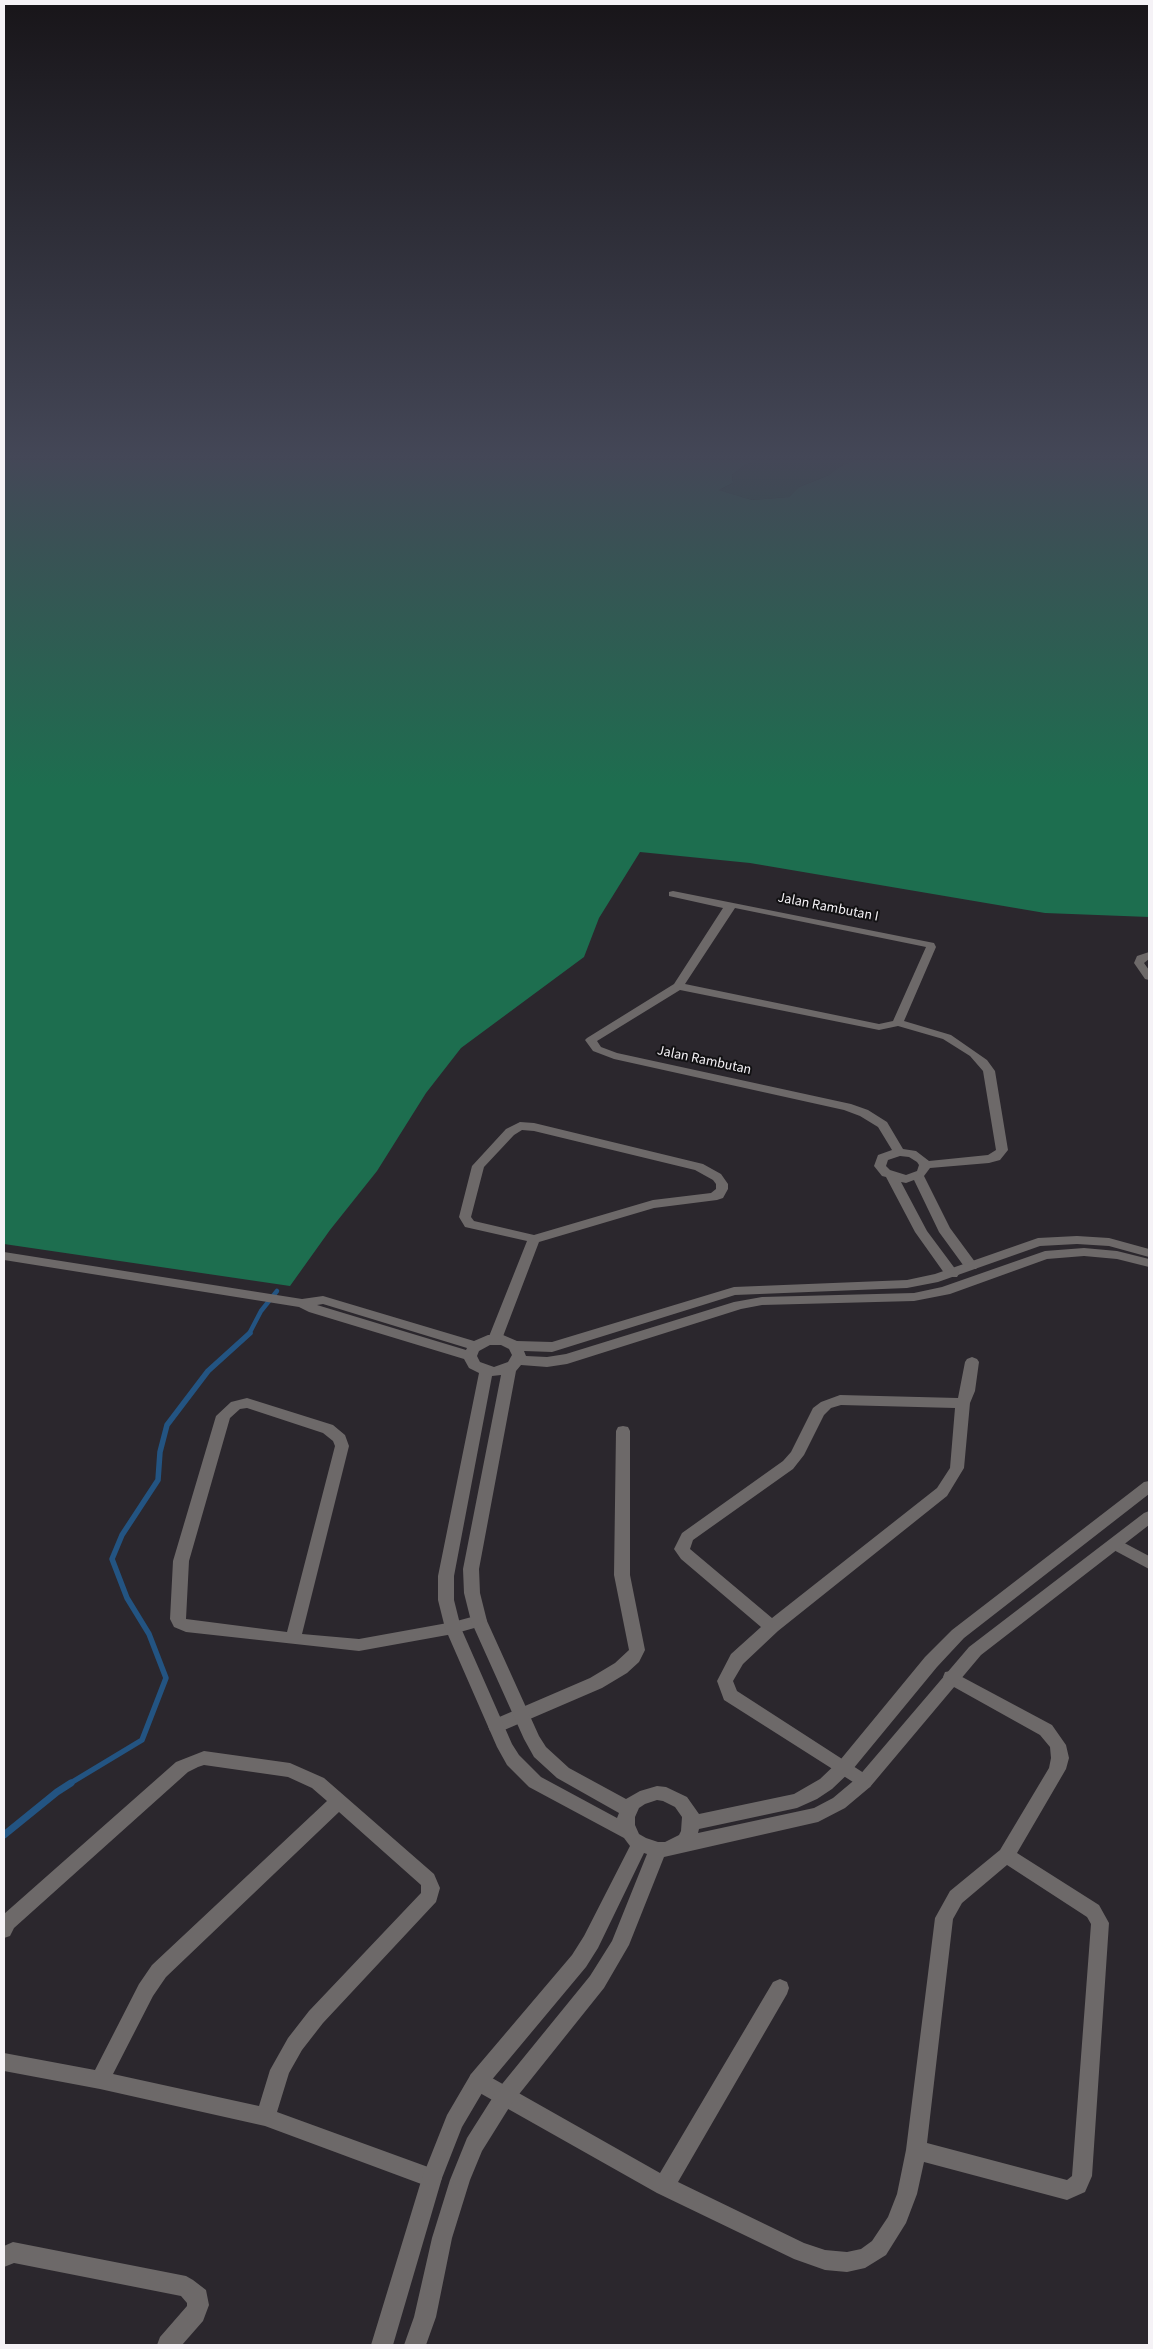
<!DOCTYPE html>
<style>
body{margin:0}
#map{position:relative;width:1153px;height:2349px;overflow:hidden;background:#2b272d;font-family:"Source Sans 3",sans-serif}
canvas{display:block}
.frame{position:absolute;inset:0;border:5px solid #f5f2f6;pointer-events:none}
</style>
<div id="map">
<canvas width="1153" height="2349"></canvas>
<div class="frame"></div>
</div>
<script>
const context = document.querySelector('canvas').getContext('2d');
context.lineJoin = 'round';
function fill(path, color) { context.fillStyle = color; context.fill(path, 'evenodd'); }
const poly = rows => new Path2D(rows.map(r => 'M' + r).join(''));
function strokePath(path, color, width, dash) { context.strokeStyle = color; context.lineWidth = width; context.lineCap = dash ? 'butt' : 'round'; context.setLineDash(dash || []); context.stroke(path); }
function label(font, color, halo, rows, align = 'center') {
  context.font = font + ' "Source Sans 3",sans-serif'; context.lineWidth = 4; context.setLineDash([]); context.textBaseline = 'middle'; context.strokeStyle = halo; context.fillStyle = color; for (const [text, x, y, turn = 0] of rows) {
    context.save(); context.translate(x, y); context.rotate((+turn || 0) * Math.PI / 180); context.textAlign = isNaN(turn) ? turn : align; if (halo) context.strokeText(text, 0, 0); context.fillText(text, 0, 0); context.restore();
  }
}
fill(poly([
 [759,460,855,460,837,468,829,475,799,487,789,497,752,500,719,490,733,483,732,475,745,465]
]), '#1b5b42');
fill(poly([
 [4,460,759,460,745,465,732,475,733,483,719,490,752,500,789,497,799,487,829,475,837,468,855,460,1149,460,1149,917,1045,913,750,863,640,852,599,918,584,957,461,1048,426,1093,377,1171,330,1230,290,1286,4,1244]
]), '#1d6e4f');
strokePath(poly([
 [249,1334,261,1311,277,1291]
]), '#235482', 4.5);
strokePath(poly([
 [69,1784,142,1740,166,1678,149,1634,127,1598,112,1559,122,1535,158,1480,160,1452,167,1425,208,1371,250,1333]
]), '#235482', 5.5);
strokePath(poly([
 [4,1835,57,1792,71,1783]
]), '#235482', 7);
fill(poly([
 [673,891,934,943,936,947,904,1021,951,1035,987,1060,995,1071,1008,1150,1000,1160,989,1163,930,1168,924,1176,950,1228,978,1266,976,1269,966,1269,939,1232,914,1180,906,1183,901,1182,927,1231,959,1274,957,1277,947,1277,915,1232,886,1177,882,1176,874,1166,878,1155,892,1150,878,1127,860,1116,844,1110,614,1059,593,1051,585,1040,587,1038,674,984,723,908,669,896,669,892,673,891],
 [735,908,926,947,893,1021,879,1024,685,984,735,908],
 [680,990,879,1030,898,1026,943,1039,970,1056,983,1071,996,1150,988,1155,929,1161,916,1151,903,1149,887,1122,868,1110,851,1104,617,1053,601,1047,597,1041,680,990],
 [900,1156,909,1157,917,1162,919,1165,917,1171,906,1175,890,1170,886,1166,888,1160,900,1156],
 [1149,952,1149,959,1144,963,1149,970,1149,980,1145,979,1134,963,1137,956,1149,952],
 [520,1122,534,1123,703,1164,721,1174,728,1184,728,1189,723,1198,717,1200,654,1208,539,1242,502,1339,500,1342,495,1344,490,1342,488,1339,527,1241,465,1227,459,1217,472,1166,506,1129,520,1122],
 [522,1130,534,1131,695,1170,713,1180,716,1184,716,1189,711,1193,653,1200,534,1235,474,1221,471,1217,484,1167,514,1135,522,1130],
 [972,1357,977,1359,979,1362,975,1391,970,1403,964,1468,947,1496,778,1631,743,1664,733,1681,737,1691,870,1777,873,1782,870,1787,864,1789,724,1700,717,1681,731,1654,761,1627,681,1559,674,1549,682,1533,783,1461,791,1452,813,1408,821,1402,840,1395,958,1398,965,1362,967,1359,972,1357],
 [841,1405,955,1408,950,1468,937,1488,772,1618,690,1549,693,1540,793,1469,804,1455,824,1415,831,1408,841,1405],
 [247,1398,333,1425,345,1435,349,1446,302,1634,359,1639,453,1622,479,1615,485,1617,487,1621,485,1625,453,1634,359,1651,186,1632,174,1627,170,1619,173,1561,216,1416,231,1402,247,1398],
 [247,1408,323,1433,333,1441,335,1446,287,1632,186,1619,189,1561,230,1418,240,1409,247,1408],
 [623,1426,628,1427,630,1431,630,1575,645,1650,639,1662,627,1673,602,1688,502,1731,496,1733,490,1731,488,1726,490,1721,590,1678,615,1663,629,1650,614,1575,616,1431,618,1427,623,1426],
 [1115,1538,1149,1556,1149,1569,1110,1548,1107,1544,1110,1540,1115,1538],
 [951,1671,1052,1725,1066,1745,1069,1758,1066,1769,1017,1853,1099,1905,1109,1923,1092,2176,1085,2192,1067,2200,924,2162,917,2194,906,2223,886,2255,865,2268,847,2272,825,2270,794,2259,657,2193,471,2088,468,2081,471,2074,478,2072,485,2074,660,2173,773,1982,780,1979,787,1982,789,1988,787,1994,678,2182,804,2243,825,2250,847,2252,861,2249,872,2241,888,2217,897,2194,906,2150,935,1918,950,1891,1000,1850,1049,1768,1051,1758,1050,1747,1040,1735,945,1682,943,1677,945,1672,951,1671],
 [1007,1865,1087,1917,1091,1924,1072,2176,1067,2180,927,2143,953,1919,962,1903,1007,1865],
 [204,1751,290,1763,324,1778,434,1874,440,1888,436,1902,323,2023,302,2050,289,2073,277,2112,439,2171,442,2178,439,2185,432,2188,265,2126,100,2089,4,2071,4,2053,95,2070,139,1984,152,1965,327,1801,312,1788,288,1777,204,1765,198,1767,188,1772,14,1928,10,1936,4,1938,4,1914,176,1762,204,1751],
 [339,1812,421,1885,421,1893,309,2011,288,2038,270,2070,259,2106,113,2074,153,1996,166,1977,339,1812],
 [13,2242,186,2276,193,2280,206,2290,209,2305,203,2321,182,2345,157,2345,160,2337,187,2306,187,2303,181,2296,14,2263,4,2267,4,2246,13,2242]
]), '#6d6969');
fill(poly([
 [1077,1236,1109,1238,1149,1249,1149,1257,1109,1246,1077,1244,1040,1246,938,1282,907,1288,735,1295,552,1352,524,1351,526,1356,547,1357,566,1354,734,1302,762,1297,914,1293,942,1287,1045,1251,1084,1248,1117,1251,1149,1259,1149,1267,1117,1259,1084,1256,1047,1259,950,1294,914,1301,762,1305,741,1309,567,1364,547,1367,521,1365,516,1371,479,1569,480,1593,487,1621,539,1736,546,1747,569,1768,626,1799,640,1791,657,1786,666,1787,687,1797,699,1814,794,1794,820,1779,841,1759,925,1657,952,1630,1144,1482,1149,1481,1149,1494,964,1638,937,1667,853,1769,832,1789,817,1799,797,1808,699,1829,698,1833,814,1808,833,1798,858,1777,969,1647,1144,1513,1149,1511,1149,1525,981,1655,870,1787,845,1808,818,1822,664,1857,629,1945,604,1988,512,2103,482,2151,470,2180,452,2238,436,2317,426,2345,404,2345,414,2317,432,2238,450,2180,467,2138,498,2089,590,1976,612,1941,647,1854,644,1853,598,1948,586,1967,485,2088,462,2127,442,2178,393,2345,371,2345,422,2178,447,2115,471,2074,572,1955,584,1936,630,1846,624,1838,529,1787,507,1765,497,1747,445,1628,438,1600,438,1576,479,1373,469,1368,464,1359,309,1312,299,1307,4,1260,4,1252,302,1299,323,1296,474,1341,488,1335,503,1335,517,1341,552,1342,734,1287,907,1280,935,1274,1038,1238,1077,1236],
 [323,1304,467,1348,466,1350,317,1305,323,1304],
 [490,1345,501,1345,509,1349,512,1355,508,1362,494,1367,480,1362,477,1356,479,1351,490,1345],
 [501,1375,463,1569,464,1593,471,1621,524,1739,534,1757,557,1778,619,1813,617,1818,541,1777,519,1755,512,1744,461,1628,454,1600,454,1576,492,1376,501,1375],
 [657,1800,663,1801,675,1807,682,1817,681,1831,679,1835,665,1842,658,1842,646,1838,639,1834,635,1825,635,1817,639,1808,645,1804,657,1800]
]), '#6d6969');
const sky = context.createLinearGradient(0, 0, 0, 789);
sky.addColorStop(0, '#181519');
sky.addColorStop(0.58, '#444757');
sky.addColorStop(1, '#44475700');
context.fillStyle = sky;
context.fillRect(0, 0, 1153, 789);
label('14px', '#f5f2f6', '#121113', [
 ["Jalan Rambutan I",828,908,11],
 ["Jalan Rambutan",704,1061,12]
]);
</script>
